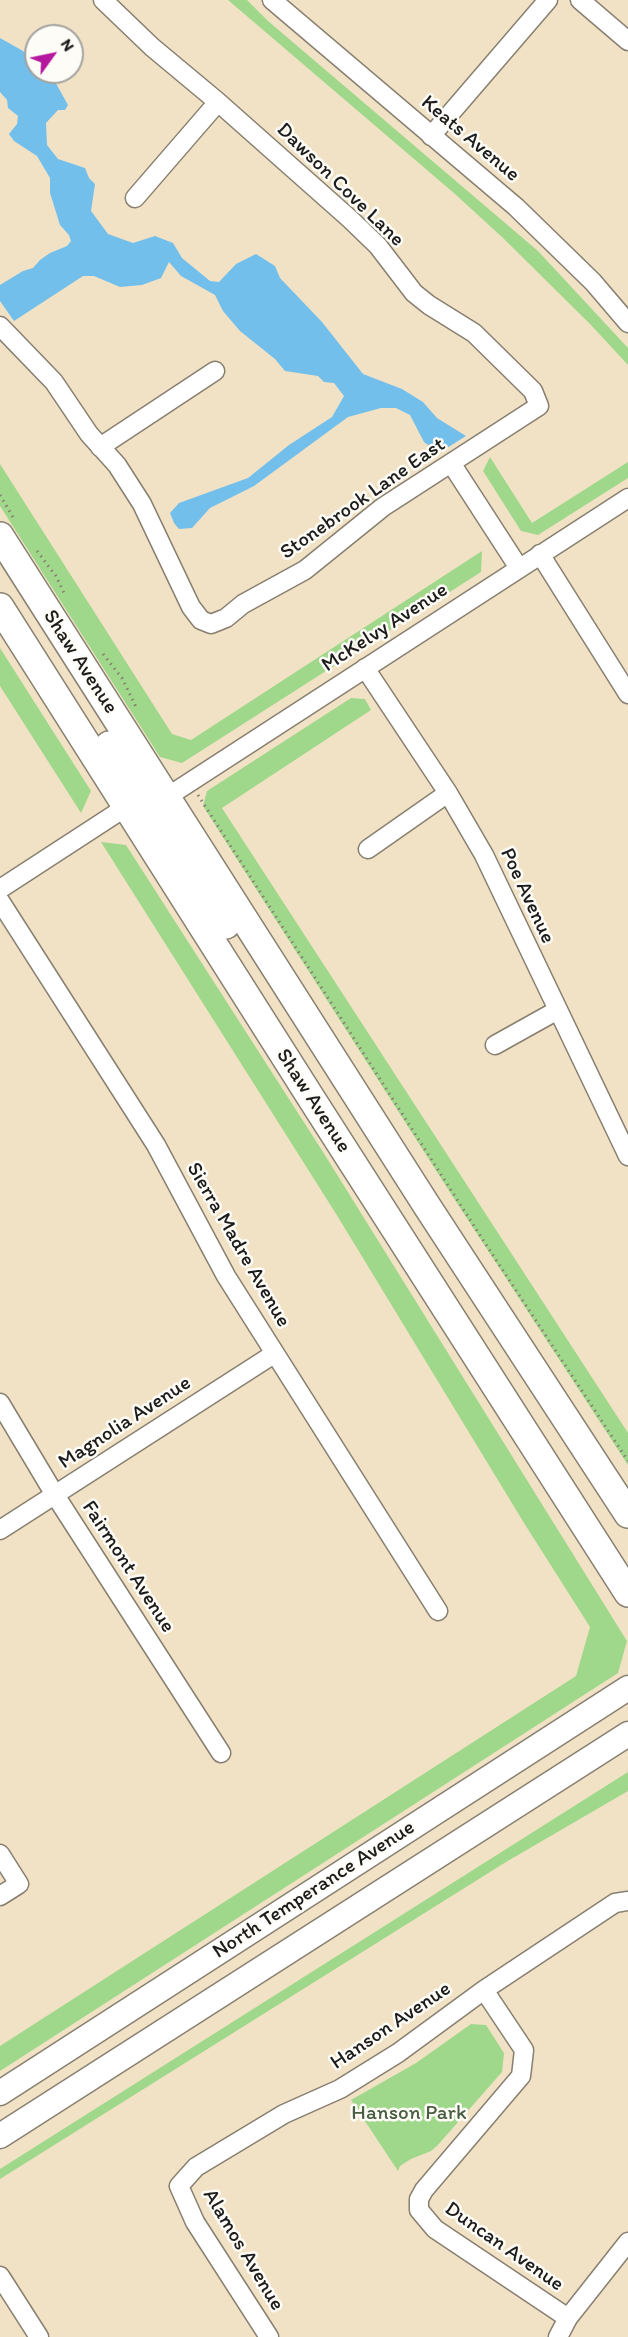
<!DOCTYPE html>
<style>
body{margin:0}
#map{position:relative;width:628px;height:2337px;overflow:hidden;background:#f2e2c5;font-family:Itim,sans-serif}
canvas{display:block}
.north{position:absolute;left:24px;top:24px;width:60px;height:60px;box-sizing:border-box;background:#fdfcf7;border:2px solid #a3a29f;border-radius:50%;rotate:57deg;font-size:16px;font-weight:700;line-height:24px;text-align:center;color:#1c1c1c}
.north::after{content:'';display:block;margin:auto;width:21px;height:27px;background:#b5179e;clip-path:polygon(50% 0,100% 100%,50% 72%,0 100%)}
</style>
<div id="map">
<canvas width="628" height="2337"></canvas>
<div class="north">N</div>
</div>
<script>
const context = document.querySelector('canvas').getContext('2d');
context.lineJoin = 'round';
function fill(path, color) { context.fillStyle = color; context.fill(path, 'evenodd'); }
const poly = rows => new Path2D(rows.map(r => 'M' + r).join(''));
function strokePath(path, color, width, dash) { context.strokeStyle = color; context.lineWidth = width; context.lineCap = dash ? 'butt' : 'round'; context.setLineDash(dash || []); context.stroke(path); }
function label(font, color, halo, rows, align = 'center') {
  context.font = font + ' Itim,sans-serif'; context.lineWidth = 5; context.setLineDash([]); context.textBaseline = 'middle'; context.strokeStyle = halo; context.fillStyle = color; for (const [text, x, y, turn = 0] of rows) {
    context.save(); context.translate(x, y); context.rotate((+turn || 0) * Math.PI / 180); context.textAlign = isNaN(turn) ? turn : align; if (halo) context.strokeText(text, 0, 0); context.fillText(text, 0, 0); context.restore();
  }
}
fill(poly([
 [228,0,247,0,268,21,538,251,628,348,628,365,590,324,503,238,455,194],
 [490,457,532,523,628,462,628,478,538,535,521,531,483,471],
 [0,464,172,734,191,740,482,551,481,572,182,763,160,757,0,506],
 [0,648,91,791,81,813,0,686],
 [351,698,365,699,371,710,222,808,628,1433,628,1465,453,1197,203,806,207,791],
 [101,842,126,845,323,1152,627,1641,618,1673,0,2071,0,2046,576,1676,590,1627,524,1523,338,1217],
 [628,1772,628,1791,506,1862,0,2179,0,2169],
 [471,2024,486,2025,504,2053,502,2072,437,2146,431,2151,411,2159,400,2166,398,2171,351,2100,416,2063]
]), '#9fd88b');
fill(poly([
 [0,38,23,51,36,67,36,72,42,72,53,78,68,105,65,110,58,110,46,123,47,145,58,159,85,168,89,178,95,184,91,211,108,234,133,243,155,236,173,243,182,258,210,281,219,282,236,264,256,254,275,266,280,278,322,322,363,374,402,389,423,402,437,418,466,436,439,453,424,442,410,415,396,408,381,408,348,417,254,486,210,508,192,528,179,529,174,523,170,513,179,503,248,478,289,445,332,417,344,396,334,383,324,382,318,376,285,371,275,359,240,331,223,311,215,295,181,276,169,262,161,278,142,285,120,287,94,276,83,276,14,321,0,301,0,285,23,271,33,268,40,260,50,253,67,246,71,241,69,235,60,225,50,193,50,178,37,156,14,141,9,134,17,124,18,116,8,108,7,100,0,92]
]), '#72bfec');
const street = poly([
 [272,0,516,207,593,282,628,323],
 [580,0,628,41],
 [431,136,548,0],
 [135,198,218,102],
 [0,326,54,382,89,434,117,465,142,504,191,607,201,620,211,624,226,618,243,604,305,570,383,507,539,406,533,391,474,333,429,305,414,293,378,246,350,219,218,102,152,47,103,0],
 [100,447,215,371],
 [451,463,519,568],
 [540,554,628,694],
 [365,668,448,793,484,855,628,1156],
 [167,797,628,498],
 [368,849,448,793],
 [0,889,126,807],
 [0,901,156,1145,226,1276,438,1611],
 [495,1045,556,1011],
 [0,1403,55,1495,221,1753],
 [0,1530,274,1354],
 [0,1854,19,1884,0,1896],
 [484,1990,524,2050,521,2076,424,2190,419,2199,419,2210,435,2229,568,2318],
 [0,2276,39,2337],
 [269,2337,195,2222,179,2186,196,2167,284,2114,340,2089,398,2053,484,1990,615,1903,628,1901],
 [558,2337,568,2318,628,2242]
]);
const secondary = poly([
 [0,2093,628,1688],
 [0,2136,628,1734]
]);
const primary = poly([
 [0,536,427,1206,628,1514],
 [0,607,313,1101,628,1593],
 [109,745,143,794,158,800,167,797],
 [126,807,144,811,161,824,226,925]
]);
strokePath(street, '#877f70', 21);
strokePath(secondary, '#877f70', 27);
strokePath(primary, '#877f70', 30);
strokePath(poly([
 [0,495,14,519],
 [37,551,56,576,64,593],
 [103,654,122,678,137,709],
 [198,795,483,1240,628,1461]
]), '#877f70', 3, [1.5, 4.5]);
strokePath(street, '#fff', 18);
strokePath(secondary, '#fff', 24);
strokePath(primary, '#fff', 27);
label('21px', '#1c1c1c', '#fdfcf7', [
 ["Keats Avenue",470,139,40],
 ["Dawson Cove Lane",340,185,44],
 ["Stonebrook Lane East",363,499,-35],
 ["McKelvy Avenue",385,628,-33],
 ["Shaw Avenue",80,662,57],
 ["Poe Avenue",527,896,65],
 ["Shaw Avenue",313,1101,57],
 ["Sierra Madre Avenue",238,1245,60],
 ["Magnolia Avenue",125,1423,-33],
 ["Fairmont Avenue",128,1567,57],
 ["North Temperance Avenue",314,1890,-33],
 ["Hanson Avenue",391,2026,-34],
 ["Duncan Avenue",504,2247,35],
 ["Alamos Avenue",243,2250,59]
]);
label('21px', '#4a5e43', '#fdfcf7', [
 ["Hanson Park",409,2114]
]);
</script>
